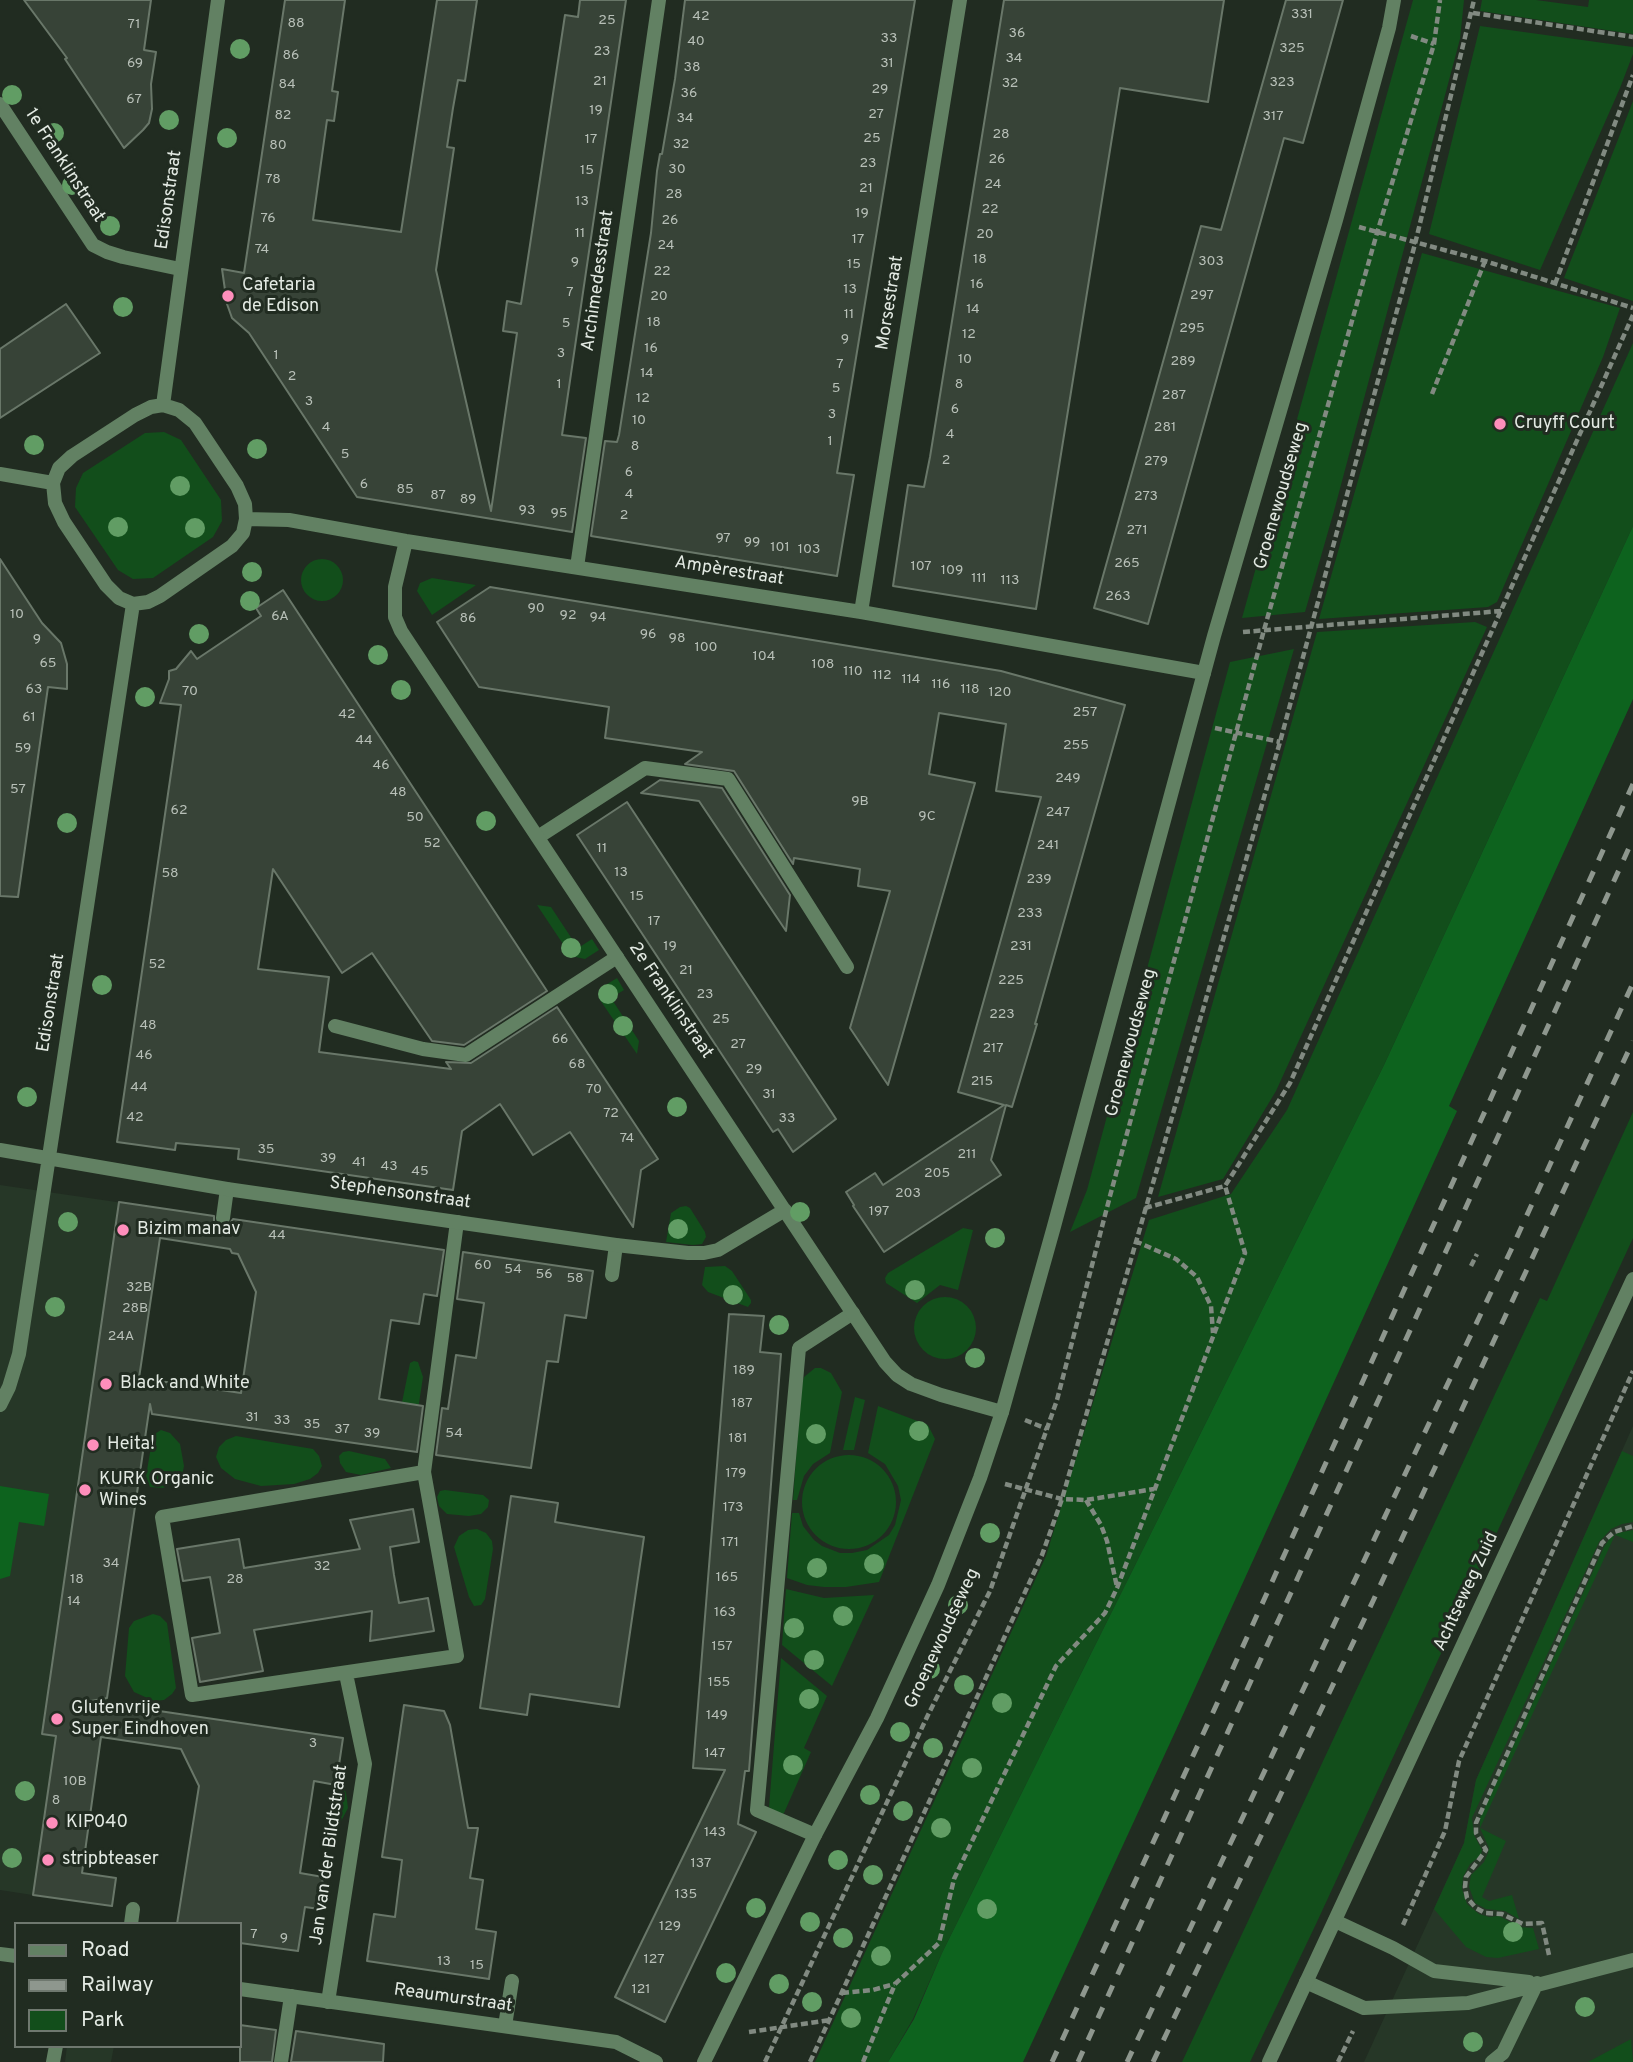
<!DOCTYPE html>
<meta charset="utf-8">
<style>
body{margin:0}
#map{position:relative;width:1633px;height:2062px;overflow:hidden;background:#212c21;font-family:Overpass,sans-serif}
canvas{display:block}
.legend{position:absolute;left:14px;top:1922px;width:228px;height:126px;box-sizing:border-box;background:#212c21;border:2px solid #6f786f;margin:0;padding:9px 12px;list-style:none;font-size:21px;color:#e3eae3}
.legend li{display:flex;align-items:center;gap:14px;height:35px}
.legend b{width:35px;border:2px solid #6f786f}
</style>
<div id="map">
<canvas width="1633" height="2062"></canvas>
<ul class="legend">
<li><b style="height:9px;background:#628163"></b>Road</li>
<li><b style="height:9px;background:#8e978e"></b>Railway</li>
<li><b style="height:19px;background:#124e1b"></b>Park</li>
</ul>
</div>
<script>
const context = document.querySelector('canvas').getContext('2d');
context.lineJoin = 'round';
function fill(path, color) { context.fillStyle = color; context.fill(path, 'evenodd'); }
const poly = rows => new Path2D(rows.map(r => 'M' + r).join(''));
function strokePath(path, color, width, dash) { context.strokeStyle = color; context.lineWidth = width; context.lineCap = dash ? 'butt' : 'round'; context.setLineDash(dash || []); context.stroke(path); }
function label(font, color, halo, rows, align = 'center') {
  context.font = font + ' Overpass,sans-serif'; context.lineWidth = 6; context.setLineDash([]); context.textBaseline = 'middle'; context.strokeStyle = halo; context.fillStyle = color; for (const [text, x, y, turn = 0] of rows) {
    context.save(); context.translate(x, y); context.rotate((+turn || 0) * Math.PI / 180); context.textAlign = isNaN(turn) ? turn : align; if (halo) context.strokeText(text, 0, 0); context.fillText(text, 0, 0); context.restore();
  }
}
fill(poly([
 [0,1185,164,1209,135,1411,148,1414,147,1424,78,1902,0,1890],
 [1633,1426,1633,2062,1364,2062,1464,1843,1476,1780],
 [67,2046,114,2046,111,2062,65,2062]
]), '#263727');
fill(poly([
 [1413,0,1464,0,1460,39,1334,511,1305,612,1242,618],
 [1482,0,1536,0,1588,7,1589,0,1633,0,1633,34,1480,11],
 [1480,26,1633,47,1633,54,1620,88,1540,270,1429,234],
 [1633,101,1633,301,1564,278],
 [1422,253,1620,308,1603,357,1497,602,1488,607,1319,619],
 [1633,343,1633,526,1384,1065,942,1953,913,2019,888,2062,815,2062,1046,1556,1149,1220,1231,1194,1287,1110],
 [164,432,181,440,221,500,222,521,213,537,153,578,133,579,118,570,75,507,76,488,83,473,145,433],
 '301 580a21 21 0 1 1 42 0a21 21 0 1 1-42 0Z',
 [432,578,476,585,432,615,417,591,420,583],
 [1475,622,1487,627,1276,1091,1223,1179,1158,1197,1317,632],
 [1294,649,1136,1198,1070,1232,1087,1190,1230,662],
 [537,905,551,907,578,948,592,939,599,950,585,959,571,956],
 [617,978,624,990,611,998,639,1041,637,1054,600,1000,604,986],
 [1633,1112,1633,1238,1316,1924,1250,2062,1182,2062,1540,1298,1547,1301],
 [686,1206,690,1208,705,1232,706,1237,702,1244,693,1245,666,1242,671,1213,680,1207],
 [963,1228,973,1230,958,1290,940,1285,917,1303,886,1283,885,1278,888,1273],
 [725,1266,732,1271,751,1300,751,1303,748,1307,708,1292,702,1285,705,1267],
 '914 1328a31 31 0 1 1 62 0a31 31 0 1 1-62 0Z',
 [414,1361,418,1362,423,1377,417,1416,398,1422,410,1363],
 [815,1368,821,1368,831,1373,842,1392,830,1453,813,1464,804,1476,797,1500,793,1500,801,1388,804,1377],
 [855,1397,865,1400,854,1450,843,1450],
 [878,1406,928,1425,935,1439,879,1582,846,1587,824,1587,807,1585,787,1578,792,1513,799,1513,803,1526,814,1540,822,1546,840,1553,852,1553,867,1550,889,1535,895,1525,901,1500,898,1486,885,1464,868,1453],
 [161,1430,170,1433,180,1444,184,1466,182,1476,175,1483,163,1488,150,1487,146,1476,153,1435],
 [236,1436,313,1449,319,1456,322,1466,318,1473,310,1479,294,1484,261,1486,235,1479,221,1468,216,1457,219,1447,226,1440],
 [349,1451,385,1459,391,1468,361,1475,346,1472,340,1463,339,1456,343,1452],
 [1622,1451,1633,1456,1633,1522,1622,1524,1611,1529,1599,1542,1472,1818,1474,1835,1482,1850,1481,1855,1470,1864,1463,1877,1462,1889,1467,1904,1479,1914,1489,1917,1499,1916,1520,1927,1533,1928,1539,1949,1498,1958,1486,1957,1466,1947,1434,1909,1464,1843,1476,1780],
 '802 1502a47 47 0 1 1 94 0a47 47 0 1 1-94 0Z',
 [445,1490,483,1495,489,1500,488,1507,481,1514,469,1516,447,1514,439,1506,437,1497,440,1491],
 [477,1529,486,1533,492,1541,493,1549,485,1599,481,1605,474,1606,469,1597,454,1547,459,1536,468,1530],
 [1633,1530,1633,1542,1615,1535,1480,1828,1506,1841,1482,1897,1489,1901,1512,1895,1519,1919,1505,1911,1486,1909,1475,1903,1469,1887,1471,1875,1484,1862,1488,1853,1489,1848,1480,1828,1480,1818,1604,1547,1610,1538,1618,1533],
 [786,1589,824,1598,874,1595,832,1686,782,1645],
 [153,1614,160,1616,167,1623,176,1688,172,1694,164,1700,154,1701,134,1692,125,1676,129,1628,134,1621],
 [781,1658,827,1696,804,1748,811,1752,784,1813,780,1816,769,1807],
 [337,1778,340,1779,346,1793,348,1808,336,1831,330,1833,326,1828,334,1780],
 [1631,2039,1633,2062,1588,2062]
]), '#124e1b');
fill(poly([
 [1633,526,1633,699,1449,1106,1457,1111,1176,1730,1023,2062,888,2062,914,2019,942,1953,1384,1065],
 [0,1486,49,1494,44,1526,19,1522,10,1576,0,1579]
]), '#0d631e');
const building = poly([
 [24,0,151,0,144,50,156,52,151,84,152,109,149,123,143,130,124,148,65,59,67,58,24,0],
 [285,0,345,0,332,91,338,92,334,121,327,120,313,220,401,232,437,0,477,0,465,81,458,80,453,108,447,147,454,148,436,270,491,511,517,333,503,331,507,301,521,304,565,15,578,17,580,0,626,0,562,435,586,438,572,532,357,497,249,333,232,318,227,304,222,269,244,273,285,0],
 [685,0,915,0,837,473,854,475,837,576,591,536,605,441,617,442,619,435,651,233,657,171,660,154,662,154,675,79,685,0],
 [1004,0,1224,0,1208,102,1120,88,1036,609,893,586,908,485,924,487,930,457,1004,0],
 [1286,0,1343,0,1303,143,1284,138,1148,624,1094,608,1201,226,1221,230,1286,0],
 [66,304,100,353,0,418,0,349,66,304],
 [0,559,42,623,61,643,67,664,67,689,48,687,18,897,0,896,0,559],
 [490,587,1001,671,1125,705,1035,1024,1037,1024,1012,1107,1006,1105,991,1160,1001,1175,884,1252,853,1206,854,1205,846,1192,875,1173,883,1185,1004,1105,958,1092,1041,797,996,791,1006,724,939,713,929,774,975,783,888,1085,850,1028,890,891,858,886,860,869,794,858,793,864,734,771,685,764,702,752,605,738,609,707,479,687,437,622,490,587],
 [283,590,547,991,464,1045,432,1041,372,953,342,973,273,869,258,969,329,977,319,1052,451,1069,446,1062,471,1063,557,1007,658,1159,641,1170,633,1227,570,1132,533,1155,500,1104,462,1131,453,1190,238,1159,239,1149,176,1143,175,1150,117,1142,181,705,160,703,169,679,169,671,176,669,191,651,197,659,261,616,256,608,283,590],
 [660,780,722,788,790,895,786,931,699,801,641,793,660,780],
 [627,802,836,1119,793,1152,778,1129,773,1132,577,835,627,802],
 [119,1202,214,1216,214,1222,221,1227,227,1227,233,1219,444,1250,437,1296,424,1294,419,1324,391,1320,379,1399,423,1406,417,1452,152,1414,150,1404,107,1698,91,1701,343,1738,336,1785,314,1781,300,1873,323,1877,319,1909,305,1907,298,1951,240,1943,240,1924,177,1924,199,1786,181,1749,101,1737,82,1873,116,1878,112,1906,33,1895,56,1736,42,1734,119,1202],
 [160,1238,230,1249,232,1253,238,1254,256,1292,241,1393,139,1378,160,1238],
 [463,1252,593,1271,586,1318,565,1315,558,1362,547,1361,531,1468,436,1455,442,1408,448,1409,456,1355,476,1358,484,1303,457,1299,463,1252],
 [729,1314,764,1316,760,1352,781,1354,749,1771,745,1771,738,1824,756,1832,665,2022,615,1997,725,1770,693,1768,729,1314],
 [511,1496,558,1503,555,1522,644,1537,619,1707,530,1694,527,1715,480,1708,511,1496],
 [413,1509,419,1542,390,1547,394,1575,399,1603,428,1598,434,1631,370,1641,372,1611,254,1630,263,1671,200,1682,192,1638,220,1633,210,1577,183,1581,177,1549,239,1539,244,1568,360,1549,350,1520,413,1509],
 [404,1705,444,1711,450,1725,468,1828,478,1828,470,1878,483,1880,476,1929,496,1932,489,1979,367,1961,374,1914,395,1917,402,1860,382,1857,404,1705],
 [240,2025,276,2030,272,2062,240,2062,240,2025],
 [296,2031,384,2044,383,2062,291,2062,296,2031]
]);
fill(building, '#374337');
strokePath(building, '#697769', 2);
strokePath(poly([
 [1473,13,1633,37],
 [1411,36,1434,44],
 [1359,227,1485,261,1633,308],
 [1555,284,1633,75],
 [1432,394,1485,261],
 [1243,632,1501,611],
 [1215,728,1280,742],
 [1145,1208,1225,1186,1290,1083,1633,315],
 [1135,1241,1176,1259,1197,1277,1211,1306,1213,1333],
 [1471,1266,1477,1254],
 [1025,1420,1047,1429],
 [1005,1484,1062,1499,1086,1500,1154,1489],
 [1086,1500,1101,1525,1107,1541,1117,1587],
 [1403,1925,1445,1831,1459,1761,1633,1371],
 [1549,1955,1542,1923,1523,1924,1502,1914,1485,1913,1476,1908,1467,1898,1465,1887,1466,1877,1486,1850,1476,1833,1476,1823,1602,1543,1614,1532,1633,1526],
 [842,1993,873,1990,894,1984],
 [749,2032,830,2020],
 [765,2062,927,1717,990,1591,1057,1400,1110,1196,1264,630,1377,233,1434,44,1440,0],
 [810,2062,1042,1555,1062,1499,1280,742,1415,244,1474,0],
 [863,2062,895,1984,939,1943,954,1879,1056,1666,1105,1613,1117,1588,1245,1253,1225,1186],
 [1338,2062,1353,2031]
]), '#818a81', 4.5, [7, 3.5]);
strokePath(poly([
 [538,837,645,768,728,779,847,967],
 [335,1026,423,1049,466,1055,617,957],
 [223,1218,227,1189],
 [612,1275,616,1245],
 [815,1835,757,1810,799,1348,853,1313],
 [131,1924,133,1909],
 [505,2026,512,1981],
 [281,2062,291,1996]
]), '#628163', 14);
strokePath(poly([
 [424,1472,457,1656,192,1695,162,1517,424,1472],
 [424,1472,457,1222],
 [328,2002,365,1764,346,1674],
 [53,2062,56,2046]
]), '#628163', 14);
strokePath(poly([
 [0,104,93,245,107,252,123,257,180,269],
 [163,405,179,410,195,423,237,486,245,504,246,519,243,533,232,546,160,596,148,602,133,604,119,598,106,585,64,522,55,503,53,483,59,468,72,456,135,415,151,407,163,405],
 [163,405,218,0],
 [0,474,53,483],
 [246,519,289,520,406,541,861,612,1204,673],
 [406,541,395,587,395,617,401,631,885,1362,897,1375,911,1384,941,1395,1002,1412],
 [577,567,659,0],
 [861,612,960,0],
 [0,1150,227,1189,616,1245,688,1253,704,1253,718,1250,785,1210],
 [0,1405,9,1387,19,1354,133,604],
 [1335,1921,1393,1948,1434,1971,1529,1982],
 [0,1954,16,1956],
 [1306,1982,1364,2008,1468,2003,1633,1960],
 [240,1989,616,2042,656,2062],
 [1492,2062,1503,2053,1537,1983]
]), '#628163', 14);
strokePath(poly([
 [704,2062,815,1835,877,1718,938,1585,980,1478,1002,1412,1053,1230,1214,636,1336,220,1389,28,1394,0],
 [1269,2062,1633,1279]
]), '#628163', 14);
strokePath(poly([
 [1052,2062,1215,1708,1633,784],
 [1078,2062,1633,839],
 [1127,2062,1511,1250,1633,983],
 [1153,2062,1373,1601,1633,1041]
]), '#8e978e', 5, [12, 12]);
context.fillStyle = '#619d64';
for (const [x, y] of [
 [240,49],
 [12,95],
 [169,120],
 [54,133],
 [227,138],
 [72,185],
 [110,226],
 [123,307],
 [34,445],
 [257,449],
 [180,486],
 [118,527],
 [195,528],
 [252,572],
 [250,601],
 [199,634],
 [378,655],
 [401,690],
 [145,697],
 [486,821],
 [67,823],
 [571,948],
 [102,985],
 [608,994],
 [623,1026],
 [27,1097],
 [677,1107],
 [800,1212],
 [68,1222],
 [678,1229],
 [995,1238],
 [915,1290],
 [733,1295],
 [55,1307],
 [779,1325],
 [975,1358],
 [919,1431],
 [816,1434],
 [990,1533],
 [874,1564],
 [817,1568],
 [958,1605],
 [843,1616],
 [794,1628],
 [814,1660],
 [930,1669],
 [964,1685],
 [809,1699],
 [1002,1703],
 [900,1732],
 [933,1748],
 [793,1765],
 [972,1768],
 [25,1791],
 [870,1795],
 [903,1811],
 [941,1828],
 [12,1858],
 [838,1860],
 [873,1875],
 [756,1908],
 [987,1909],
 [810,1922],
 [1513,1932],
 [843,1938],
 [881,1956],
 [726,1973],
 [779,1984],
 [812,2002],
 [1585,2007],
 [851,2018],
 [1473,2042]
]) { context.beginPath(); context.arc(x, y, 10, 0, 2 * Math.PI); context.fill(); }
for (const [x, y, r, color] of [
 [228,296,7,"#fe8ebb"],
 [1500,424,7,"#fe8ebb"],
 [123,1230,7,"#fe8ebb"],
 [106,1384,7,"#fe8ebb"],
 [93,1445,7,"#fe8ebb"],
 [85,1490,7,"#fe8ebb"],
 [57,1719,7,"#fe8ebb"],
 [52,1823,7,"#fe8ebb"],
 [48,1860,7,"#fe8ebb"]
]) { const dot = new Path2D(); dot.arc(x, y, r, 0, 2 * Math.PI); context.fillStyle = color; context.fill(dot); strokePath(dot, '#212c21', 2.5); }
label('14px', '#b8c0b8', null, [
 ["331",1302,15],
 ["42",701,17],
 ["25",607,21],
 ["88",296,24],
 ["71",134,25],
 ["36",1017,34],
 ["33",889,39],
 ["40",696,42],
 ["325",1292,49],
 ["23",602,52],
 ["86",291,56],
 ["34",1014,59],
 ["69",135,64],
 ["31",887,64],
 ["38",692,68],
 ["21",600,82],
 ["323",1282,83],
 ["32",1010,84],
 ["84",287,85],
 ["29",880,90],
 ["36",689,94],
 ["67",134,100],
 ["19",596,111],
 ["27",876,115],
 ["82",283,116],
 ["317",1273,117],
 ["34",685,119],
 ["28",1001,135],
 ["25",872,139],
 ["17",591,140],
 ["32",681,145],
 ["80",278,146],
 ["26",997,160],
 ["23",868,164],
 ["30",677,170],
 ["15",587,171],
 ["78",273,180],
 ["24",993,185],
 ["21",866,189],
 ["28",674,195],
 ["13",582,202],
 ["22",990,210],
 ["19",862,214],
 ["76",268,219],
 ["26",670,221],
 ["11",580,234],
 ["20",985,235],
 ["17",858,240],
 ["24",666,246],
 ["74",262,250],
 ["18",980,260],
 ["303",1211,262],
 ["9",575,263],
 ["15",854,265],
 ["22",662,272],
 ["16",977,285],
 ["13",850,290],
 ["7",570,293],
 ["297",1202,296],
 ["20",659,297],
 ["14",973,310],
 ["11",849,315],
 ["18",654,323],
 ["5",566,324],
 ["295",1192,329],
 ["12",969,335],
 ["9",845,340],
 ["16",651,349],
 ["3",561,354],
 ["1",276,356],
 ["10",965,360],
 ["289",1183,362],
 ["7",840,365],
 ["14",647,374],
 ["2",292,377],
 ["1",559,385],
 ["8",959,385],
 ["5",836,389],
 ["287",1174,396],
 ["12",643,399],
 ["3",309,402],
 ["6",955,410],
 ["3",832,415],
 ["10",639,421],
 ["4",326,428],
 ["281",1165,428],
 ["4",950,435],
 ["1",830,442],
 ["8",635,447],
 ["5",345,455],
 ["2",946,461],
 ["279",1156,462],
 ["6",629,473],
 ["6",364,485],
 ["85",405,490],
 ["4",629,495],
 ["87",438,496],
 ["273",1146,497],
 ["89",468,500],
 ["93",527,511],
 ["95",559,514],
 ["2",624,516],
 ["271",1137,531],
 ["97",723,539],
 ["99",752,543],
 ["101",780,548],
 ["103",809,550],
 ["265",1127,564],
 ["107",921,567],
 ["109",952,571],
 ["111",979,579],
 ["113",1010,581],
 ["263",1118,597],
 ["90",536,609],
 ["10",17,615],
 ["92",568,616],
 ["6A",280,617],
 ["94",598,618],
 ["86",468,619],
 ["96",648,635],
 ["98",677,639],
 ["9",37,640],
 ["100",706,648],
 ["104",764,657],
 ["65",48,664],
 ["108",823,665],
 ["110",853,672],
 ["112",882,676],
 ["114",911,680],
 ["116",941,685],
 ["63",34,690],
 ["118",970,690],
 ["70",190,692],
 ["120",1000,693],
 ["257",1085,713],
 ["42",347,715],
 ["61",29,718],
 ["44",364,741],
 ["255",1076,746],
 ["59",23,749],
 ["46",381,766],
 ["249",1068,779],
 ["57",18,790],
 ["48",398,793],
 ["9B",860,802],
 ["62",179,811],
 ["247",1058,813],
 ["9C",927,817],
 ["50",415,818],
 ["52",432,844],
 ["241",1048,846],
 ["11",602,849],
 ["13",621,873],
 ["58",170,874],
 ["239",1039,880],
 ["15",637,897],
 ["233",1030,914],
 ["17",654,922],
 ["19",670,947],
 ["231",1021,947],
 ["52",157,965],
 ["21",686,971],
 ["225",1011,981],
 ["23",705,995],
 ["223",1002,1015],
 ["25",721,1020],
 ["48",148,1026],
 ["66",560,1040],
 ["27",738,1045],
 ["217",993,1049],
 ["46",144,1056],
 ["68",577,1065],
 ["29",754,1070],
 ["215",982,1082],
 ["44",139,1088],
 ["70",594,1090],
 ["31",769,1095],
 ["72",611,1114],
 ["42",135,1118],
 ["33",787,1119],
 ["74",627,1139],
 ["35",266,1150],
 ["211",967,1155],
 ["39",328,1159],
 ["41",359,1163],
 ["43",389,1167],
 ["45",420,1172],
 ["205",937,1174],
 ["203",908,1194],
 ["197",879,1212],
 ["44",277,1236],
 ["60",483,1266],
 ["54",513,1270],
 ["56",544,1275],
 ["58",575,1279],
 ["32B",139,1288],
 ["28B",135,1309],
 ["24A",121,1337],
 ["189",744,1371],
 ["187",742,1404],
 ["31",252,1418],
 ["33",282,1421],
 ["35",312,1425],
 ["37",342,1430],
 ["39",372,1434],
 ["54",454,1434],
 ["181",738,1439],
 ["179",736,1474],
 ["173",733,1508],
 ["171",730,1543],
 ["34",111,1564],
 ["32",322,1567],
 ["165",727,1578],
 ["18",77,1580],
 ["28",235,1580],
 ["14",74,1602],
 ["163",725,1613],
 ["157",722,1647],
 ["155",719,1683],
 ["149",717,1716],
 ["3",313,1744],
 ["147",715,1754],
 ["10B",75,1782],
 ["8",56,1801],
 ["143",715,1833],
 ["137",701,1864],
 ["135",686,1895],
 ["129",670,1927],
 ["7",254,1935],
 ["9",284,1939],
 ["127",654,1960],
 ["13",444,1962],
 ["15",477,1966],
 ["121",641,1990]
]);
label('18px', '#e3eae3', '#212c21', [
 ["1e Franklinstraat",64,166,57],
 ["Edisonstraat",170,200,-82],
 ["Archimedesstraat",599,281,-82],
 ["Morsestraat",891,303,-81],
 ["Groenewoudseweg",1282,496,-74],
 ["Ampèrestraat",729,572,9],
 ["2e Franklinstraat",670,1001,56],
 ["Edisonstraat",52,1003,-81],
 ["Groenewoudseweg",1132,1043,-75],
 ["Stephensonstraat",400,1194,8],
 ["Achtseweg Zuid",1467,1592,-65],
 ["Groenewoudseweg",943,1639,-65],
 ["Jan van der Bildtstraat",330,1855,-82],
 ["Reaumurstraat",453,1999,8]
]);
label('18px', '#e3eae3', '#212c21', [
 ["Cafetaria",242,286],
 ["de Edison",242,307],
 ["Cruyff Court",1514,424],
 ["Bizim manav",137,1230],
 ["Black and White",120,1384],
 ["Heita!",107,1445],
 ["KURK Organic",99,1480],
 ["Wines",99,1501],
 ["Glutenvrije",71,1709],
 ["Super Eindhoven",71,1730],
 ["KIP040",66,1823],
 ["stripbteaser",62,1860]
], 'left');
</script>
